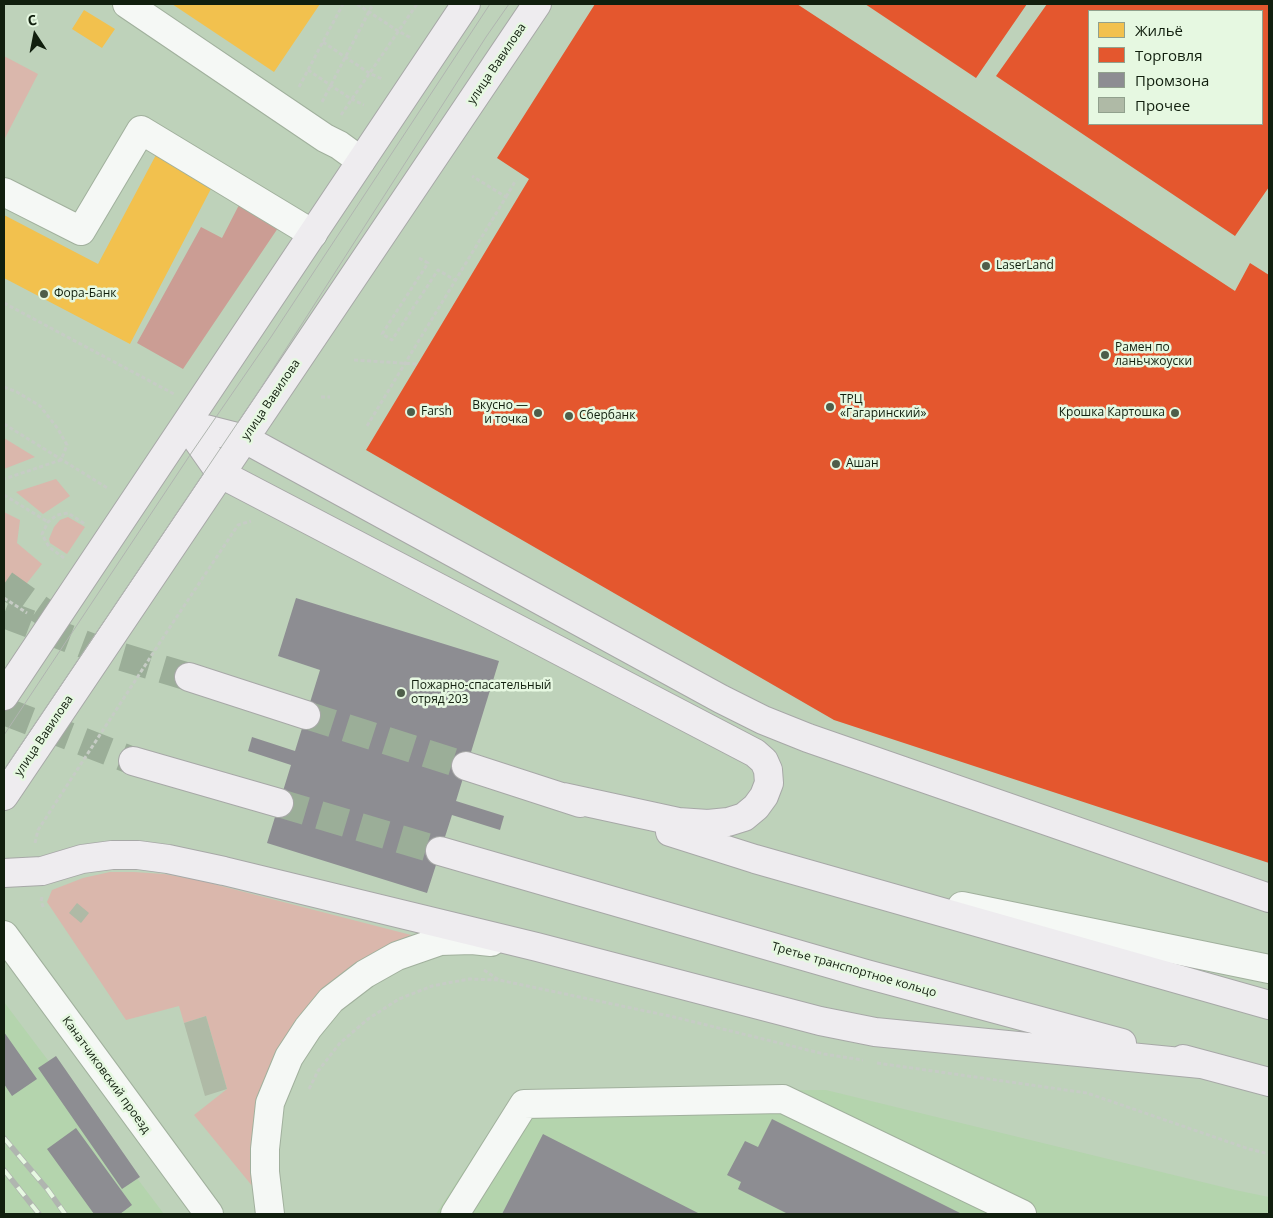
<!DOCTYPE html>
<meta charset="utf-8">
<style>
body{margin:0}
#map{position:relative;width:1273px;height:1218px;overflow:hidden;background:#bed2ba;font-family:"Open Sans",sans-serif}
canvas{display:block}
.frame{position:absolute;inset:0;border:5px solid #111f0e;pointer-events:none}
.legend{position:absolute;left:1088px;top:10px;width:175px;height:115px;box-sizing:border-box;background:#e6f8e1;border:1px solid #91a18d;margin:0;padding:6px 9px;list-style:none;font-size:15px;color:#111f0e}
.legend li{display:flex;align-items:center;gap:10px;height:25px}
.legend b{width:25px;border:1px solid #91a18d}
.north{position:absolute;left:10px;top:10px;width:50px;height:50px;-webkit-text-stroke:4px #e6f8e1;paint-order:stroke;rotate:349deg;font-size:14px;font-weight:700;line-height:20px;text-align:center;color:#111f0e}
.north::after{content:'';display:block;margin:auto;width:18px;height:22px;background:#111f0e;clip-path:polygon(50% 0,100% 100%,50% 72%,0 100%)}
</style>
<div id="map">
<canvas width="1273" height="1218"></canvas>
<div class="frame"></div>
<ul class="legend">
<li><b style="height:14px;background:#f2c14e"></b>Жильё</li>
<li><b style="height:14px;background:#e4572e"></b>Торговля</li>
<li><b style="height:14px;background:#8d8d92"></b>Промзона</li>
<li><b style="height:14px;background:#afbaa6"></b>Прочее</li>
</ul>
<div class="north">С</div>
</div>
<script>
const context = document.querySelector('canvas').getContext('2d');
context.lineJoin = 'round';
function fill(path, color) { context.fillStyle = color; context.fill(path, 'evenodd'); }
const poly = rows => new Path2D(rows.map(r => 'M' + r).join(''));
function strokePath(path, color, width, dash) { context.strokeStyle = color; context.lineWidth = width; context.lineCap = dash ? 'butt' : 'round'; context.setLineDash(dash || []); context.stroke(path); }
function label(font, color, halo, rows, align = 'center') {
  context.font = font + ' "Open Sans",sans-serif'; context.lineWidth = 5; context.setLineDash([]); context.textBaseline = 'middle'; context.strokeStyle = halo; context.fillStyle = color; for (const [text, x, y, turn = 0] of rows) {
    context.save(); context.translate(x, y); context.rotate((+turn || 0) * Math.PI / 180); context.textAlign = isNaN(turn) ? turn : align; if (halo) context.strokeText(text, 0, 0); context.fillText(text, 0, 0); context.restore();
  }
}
fill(poly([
 [4,1002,164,1214,4,1214],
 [826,1090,1235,1190,1269,1197,1269,1214,436,1214,515,1092]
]), '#b4d4ad');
fill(poly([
 [4,56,38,74,4,140],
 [4,438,35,457,4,469],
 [56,479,70,496,43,514,16,492],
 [4,512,20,520,17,543,42,564,16,597,4,589],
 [68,517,85,527,67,554,50,543,49,539,54,527,60,520],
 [110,872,134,872,164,874,198,880,415,936,388,947,265,1088,253,1131,253,1187,194,1115,227,1089,206,1016,184,1023,179,1006,126,1020,47,902,52,890,83,878]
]), '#dab7ac');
fill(poly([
 [239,205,278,228,183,369,137,343,201,227,222,238]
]), '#cb9d94');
fill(poly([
 [172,4,320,4,274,72],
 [84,10,115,29,102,48,72,29],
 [157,153,214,183,130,344,4,278,4,215,98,264]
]), '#f2c14e');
fill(poly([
 [595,4,797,4,1235,291,1250,263,1269,275,1269,863,834,720,366,450,529,179,497,158],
 [865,4,1027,4,976,78],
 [1047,4,1269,4,1269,187,1235,236,996,76],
 [1089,11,1262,11,1262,124,1089,124]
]), '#e4572e');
fill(poly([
 [296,598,499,661,456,801,504,816,500,830,452,815,427,893,267,843,291,765,248,751,252,737,295,751,320,670,278,656],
 [4,1032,37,1079,12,1096,4,1084],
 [56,1056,140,1177,122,1189,38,1068],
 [772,1119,962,1214,788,1214,738,1189,741,1182,727,1175,745,1141,758,1147],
 [76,1128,132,1205,120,1214,94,1214,47,1149],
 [543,1134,700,1214,502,1214]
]), '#8d8d92');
fill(poly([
 [77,903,89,913,81,923,69,913],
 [206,1016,227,1089,205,1096,184,1023]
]), '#afbaa6');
strokePath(poly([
 [4,584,62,625],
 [4,614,99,650,189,677],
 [4,711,133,761],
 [306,715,466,766],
 [279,803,440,851]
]), '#9bae98', 28, [28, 14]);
const minor = poly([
 [127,4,325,138,339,145,361,161],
 [4,192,81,231,141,130,313,234],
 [962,906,1269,969],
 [4,935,209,1214],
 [270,1214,265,1172,265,1149,270,1103,289,1057,308,1028,331,1000,365,974,397,956,440,941,472,940,491,942],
 [455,1214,524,1104,783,1099,1022,1214]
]);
const major = poly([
 [186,424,245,439,721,699,763,720,808,738,1269,898],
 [186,424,221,474,755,753,764,761,768,770,769,783,764,796,756,807,744,817,728,822,708,824,678,822,563,797],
 [189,677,306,715],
 [4,696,466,4],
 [133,761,279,803],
 [466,766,580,803],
 [4,796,537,4],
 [670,832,755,859,1269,1005],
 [440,851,866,974,1122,1043],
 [4,873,42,871,82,859,112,855,138,855,168,859,224,871,537,947,820,1021,875,1032,1201,1064],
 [1183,1059,1269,1082]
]);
strokePath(minor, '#a1b09d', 30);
strokePath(major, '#a7a8a7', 30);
strokePath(poly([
 [357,4,398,31,411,38],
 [323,42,369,73,382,79],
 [308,70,351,99,364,105],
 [299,87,343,4],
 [322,102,373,4],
 [341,115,417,4],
 [506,197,516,180],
 [419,258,428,263,382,334,392,340,438,270,455,280],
 [4,303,174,394],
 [354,360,417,364],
 [4,387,17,392,40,406,58,429,67,445,61,460,4,479],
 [321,397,330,397],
 [4,424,109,489],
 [367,426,506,197,472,176],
 [4,495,48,522],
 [64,558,49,547,42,534,48,522,57,515,68,513,85,524],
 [4,598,27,613],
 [35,843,38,830,172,624,238,525,251,521],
 [42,897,41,901,44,909],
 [484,970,499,980,674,1017,824,1054,863,1060],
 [877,1063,1087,1093,1249,1149,1269,1154],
 [309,1089,318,1071,340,1043,368,1019,399,999,432,986,469,979,498,980]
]), '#c6ccc5', 3, [4, 2.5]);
strokePath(minor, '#f5f8f5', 28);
strokePath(major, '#eeecef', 28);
strokePath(poly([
 [4,735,192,452,271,337,490,4],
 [4,770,257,394,486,37,509,4]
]), '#b0b5b0', 1);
const rail = poly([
 [4,1138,48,1190,65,1214],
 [4,1170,39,1214]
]);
strokePath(rail, '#b0b5b0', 5.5);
strokePath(rail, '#e6f8e1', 4, [11]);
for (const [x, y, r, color] of [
 [986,266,5,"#4e5e4a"],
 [44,294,5,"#4e5e4a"],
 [1105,355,5,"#4e5e4a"],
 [830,407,5,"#4e5e4a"],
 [411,412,5,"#4e5e4a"],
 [538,413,5,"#4e5e4a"],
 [1175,413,5,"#4e5e4a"],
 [569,416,5,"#4e5e4a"],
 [836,464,5,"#4e5e4a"],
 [401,693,5,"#4e5e4a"]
]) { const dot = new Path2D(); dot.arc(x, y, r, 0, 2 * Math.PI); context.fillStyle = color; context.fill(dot); strokePath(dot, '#e6f8e1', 2); }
label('12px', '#111f0e', '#e6f8e1', [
 ["улица Вавилова",497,64,-56],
 ["улица Вавилова",271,400,-56],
 ["улица Вавилова",44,736,-56],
 ["Третье транспортное кольцо",854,970,16],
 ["Канатчиковский проезд",106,1075,54]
]);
label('12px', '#111f0e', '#e6f8e1', [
 ["LaserLand",996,266],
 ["Фора-Банк",54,294],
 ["Рамен по",1115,348],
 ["ланьчжоуски",1115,362],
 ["ТРЦ",840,400],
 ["«Гагаринский»",840,414],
 ["Вкусно —",528,406,"right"],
 ["и точка",528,420,"right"],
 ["Farsh",421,412],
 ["Крошка Картошка",1165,413,"right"],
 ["Сбербанк",579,416],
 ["Ашан",846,464],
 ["Пожарно-спасательный",411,686],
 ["отряд 203",411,700]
], 'left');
</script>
